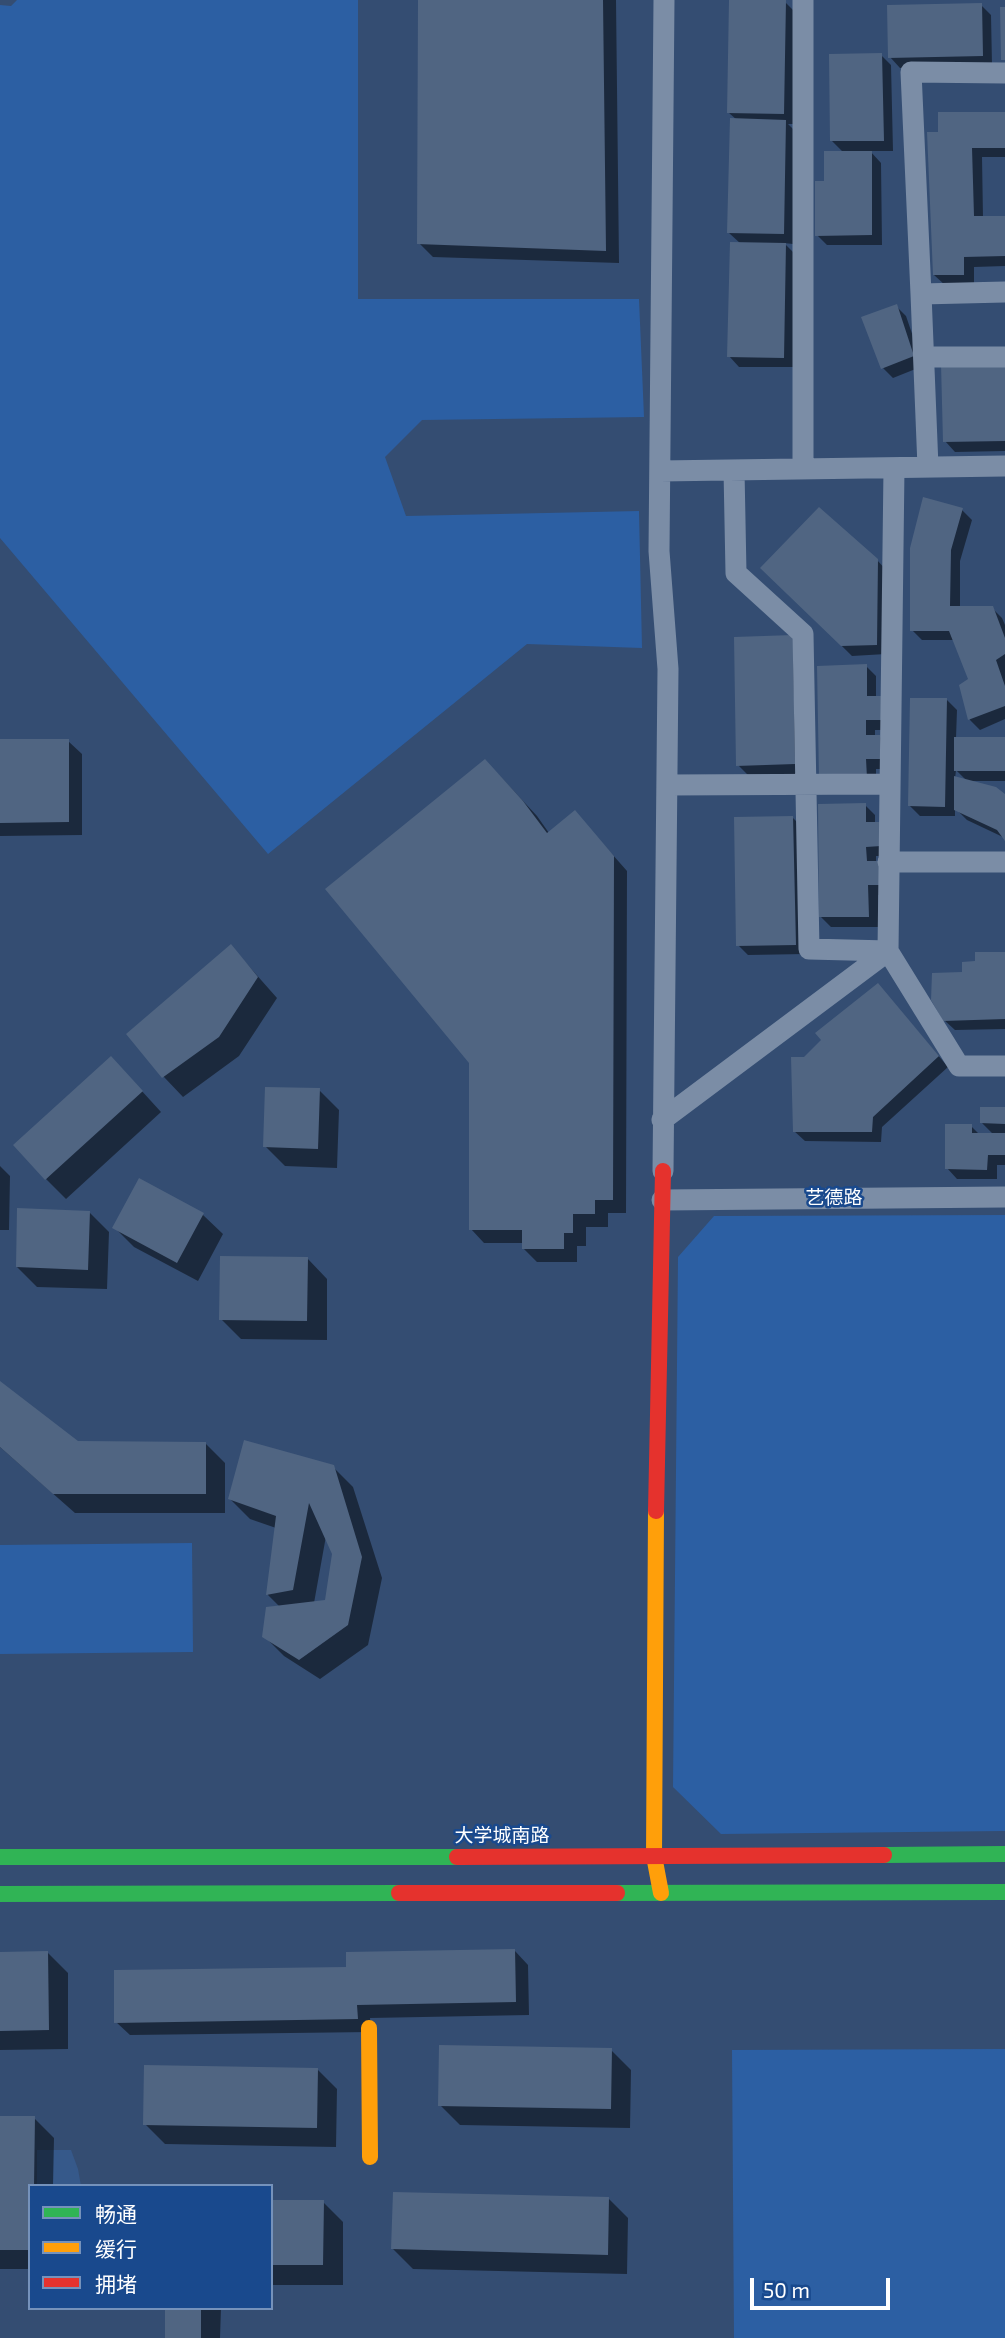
<!DOCTYPE html>
<meta charset="utf-8">
<style>
body{margin:0}
#map{position:relative;width:1005px;height:2338px;overflow:hidden;background:#344d72;font-family:"Exo 2","Noto Sans SC",sans-serif}
canvas{display:block}
.legend{position:absolute;left:28px;top:2184px;width:245px;height:126px;box-sizing:border-box;background:#19498d;border:2px solid #7592bb;margin:0;padding:9px 12px;list-style:none;font-size:21px;color:#fff}
.legend li{display:flex;align-items:center;gap:14px;height:35px}
.legend b{width:35px;border:2px solid #7592bb}
.scale{position:absolute;left:750px;top:2278px;width:140px;height:32px;box-sizing:border-box;border:4px solid #fff;border-top:0;padding-left:9px;font-size:21px;line-height:24px;white-space:nowrap;color:#fff;-webkit-text-stroke:5px #19498d;paint-order:stroke}
</style>
<div id="map">
<canvas width="1005" height="2338"></canvas>
<ul class="legend">
<li><b style="height:9px;background:#30b455"></b>畅通</li>
<li><b style="height:9px;background:#ff9f0a"></b>缓行</li>
<li><b style="height:9px;background:#e5322d"></b>拥堵</li>
</ul>
<div class="scale">50 m</div>
</div>
<script>
const context = document.querySelector('canvas').getContext('2d');
context.lineJoin = 'round';
function fill(path, color) { context.fillStyle = color; context.fill(path, 'evenodd'); }
const poly = rows => new Path2D(rows.map(r => 'M' + r).join(''));
function strokePath(path, color, width, dash) { context.strokeStyle = color; context.lineWidth = width; context.lineCap = dash ? 'butt' : 'round'; context.setLineDash(dash || []); context.stroke(path); }
function label(font, color, halo, rows, align = 'center') {
  context.font = font + ' "Exo 2","Noto Sans SC",sans-serif'; context.lineWidth = 5; context.setLineDash([]); context.textBaseline = 'middle'; context.strokeStyle = halo; context.fillStyle = color; for (const [text, x, y, turn = 0] of rows) {
    context.save(); context.translate(x, y); context.rotate((+turn || 0) * Math.PI / 180); context.textAlign = isNaN(turn) ? turn : align; if (halo) context.strokeText(text, 0, 0); context.fillText(text, 0, 0); context.restore();
  }
}
fill(poly([
 [17,0,358,0,358,299,639,299,644,417,422,420,385,457,406,516,639,511,642,648,527,644,268,854,0,538,0,5,11,6],
 [1005,1215,1005,1831,721,1834,673,1787,678,1257,714,1216],
 [192,1543,193,1652,0,1654,0,1545],
 [1005,2049,1005,2338,734,2338,732,2050]
]), '#2c5fa3');
fill(poly([
 [37,2150,71,2150,78,2169,81,2186,37,2186]
]), '#36598a');
fill(poly([
 [420,0,616,0,619,263,433,257,419,243],
 [785,2,795,12,793,124,788,124,796,132,793,244,784,243,796,255,793,367,739,367,729,356,741,244,729,233,737,120,729,113],
 [981,5,991,15,992,65,900,68,890,57],
 [881,55,891,65,893,151,870,151,881,163,882,245,827,245,817,235,844,153,832,141],
 [1005,113,1005,157,982,157,983,218,1005,218,1005,266,974,267,974,285,945,285,934,275,939,134],
 [896,306,906,316,923,366,893,378,883,368],
 [1005,366,1005,451,955,452,945,441],
 [962,510,972,520,960,561,960,608,992,608,1002,618,1005,625,1005,719,980,730,970,720,961,685,970,680,955,640,922,640,912,630],
 [877,560,887,571,886,654,852,656,763,568],
 [793,637,805,774,748,775,738,765],
 [866,666,876,676,876,698,891,730,875,730,875,737,880,737,890,747,890,769,876,769,876,788,831,788],
 [947,700,957,710,956,738,1005,738,1005,781,967,781,956,770,955,779,1005,797,1005,838,967,820,955,808,955,816,920,816,909,805],
 [0,741,68,741,82,754,82,835,0,836],
 [498,774,537,816,549,833,575,812,627,871,626,1213,608,1213,608,1227,586,1227,586,1246,577,1246,577,1262,537,1262,523,1248,523,1243,484,1243,471,1229],
 [865,805,875,815,875,824,890,856,876,856,876,863,892,895,878,895,878,927,831,927,821,917],
 [793,818,803,828,805,954,748,955,738,945],
 [231,946,277,998,239,1056,183,1097,164,1077,128,1034],
 [1005,954,1005,1029,955,1030,944,1020,964,974],
 [887,995,948,1067,882,1127,881,1142,805,1141,794,1131],
 [130,1078,161,1112,66,1199,46,1179],
 [319,1090,339,1110,337,1168,285,1166,265,1146],
 [1005,1109,1005,1165,997,1165,997,1179,957,1179,947,1168,971,1126,980,1135,994,1135,982,1123],
 [0,1166,10,1176,9,1230,0,1230],
 [89,1212,109,1232,107,1289,37,1287,17,1267],
 [203,1215,223,1234,198,1281,134,1247,114,1227],
 [308,1259,327,1279,327,1340,241,1339,221,1319],
 [0,1384,77,1443,205,1443,225,1463,225,1513,75,1513,0,1447],
 [333,1467,353,1487,382,1578,368,1645,320,1679,284,1656,264,1636,280,1607,268,1595,276,1528,250,1519,230,1499],
 [326,1536,334,1554,327,1601,314,1603],
 [515,1951,528,1965,529,2015,370,2018,371,2032,130,2035,116,2022,348,1968],
 [0,1953,48,1953,68,1973,68,2049,0,2050],
 [611,2050,631,2070,630,2128,460,2125,440,2105],
 [317,2069,337,2089,336,2147,165,2144,145,2124],
 [0,2118,34,2118,54,2138,53,2186,30,2186,30,2269,0,2269],
 [609,2199,628,2218,627,2274,413,2269,393,2249],
 [271,2201,323,2202,343,2222,343,2285,271,2285],
 [167,2308,221,2308,220,2338,167,2338]
]), '#0007');
fill(poly([
 [418,0,603,0,606,251,417,244],
 [729,0,786,0,784,114,727,113],
 [982,3,983,56,888,58,887,5],
 [1000,7,1005,7,1005,60,1001,60],
 [882,53,884,141,830,141,829,54],
 [938,112,1005,112,1005,148,972,148,974,216,1005,216,1005,256,964,257,964,275,933,275,927,132,938,132],
 [730,118,786,120,784,234,727,233],
 [824,151,872,151,872,235,815,236,815,181,824,181],
 [730,242,786,243,784,358,727,357],
 [897,304,914,356,881,369,861,317],
 [941,364,1005,365,1005,441,943,442],
 [923,497,963,508,951,550,950,606,993,606,1005,638,1005,654,996,660,1005,686,1005,706,968,720,959,685,968,679,949,631,910,631,910,548],
 [819,507,878,559,877,645,841,646,760,568],
 [793,635,795,764,736,766,734,637],
 [867,664,867,696,881,696,882,720,866,720,866,735,880,735,881,759,866,759,867,778,819,779,817,666],
 [910,698,947,698,945,807,908,806],
 [954,737,1005,737,1005,771,954,771],
 [0,739,69,739,69,822,0,823],
 [485,759,523,801,547,833,575,810,614,856,613,1200,595,1200,595,1214,573,1214,573,1233,564,1233,564,1249,522,1249,522,1230,469,1230,469,1063,325,889],
 [954,776,996,787,1005,794,1005,841,997,830,954,810],
 [866,803,866,822,881,822,881,846,866,847,867,861,882,861,883,885,868,885,869,917,819,917,818,804],
 [793,816,796,945,736,946,734,817],
 [231,944,258,977,219,1037,162,1078,126,1034],
 [975,952,1005,952,1005,1019,943,1021,931,1000,932,973,962,972,962,962,975,961],
 [878,983,939,1056,873,1117,872,1132,793,1132,791,1057,804,1057,821,1040,815,1033],
 [111,1056,143,1091,45,1180,13,1145],
 [265,1087,320,1088,318,1149,263,1147],
 [980,1107,1005,1107,1005,1124,980,1123],
 [945,1124,972,1124,972,1133,1005,1133,1005,1155,988,1155,987,1170,945,1169],
 [139,1178,204,1213,177,1263,112,1228],
 [17,1208,90,1211,88,1270,16,1267],
 [220,1256,308,1257,307,1321,219,1320],
 [0,1381,78,1441,206,1442,206,1494,53,1494,0,1447],
 [244,1440,334,1465,362,1557,348,1625,299,1660,262,1637,266,1607,325,1600,332,1554,309,1503,293,1590,266,1595,276,1516,228,1499],
 [515,1949,516,2002,357,2005,358,2019,114,2023,114,1970,346,1967,346,1952],
 [48,1951,49,2030,0,2031,0,1952],
 [439,2045,612,2048,611,2109,438,2106],
 [144,2065,318,2068,317,2128,143,2125],
 [0,2116,35,2116,34,2186,30,2186,30,2250,0,2250],
 [393,2192,609,2197,608,2255,391,2249],
 [271,2200,324,2200,323,2265,271,2265],
 [165,2308,201,2308,201,2338,165,2338]
]), '#506582');
strokePath(poly([
 [803,0,803,469],
 [1005,73,911,72,921,294,1005,292],
 [921,294,928,467],
 [924,357,1005,357],
 [734,470,736,573,803,634,809,949,888,951,959,1066,1005,1066],
 [660,471,1005,466],
 [667,785,889,784],
 [888,862,1005,862],
 [662,1120,888,951,894,468],
 [663,1171,668,669,659,551,664,0],
 [662,1200,1005,1197]
]), '#7b8da6', 21);
strokePath(poly([
 [884,1855,1005,1854],
 [0,1857,457,1857],
 [617,1893,1005,1892],
 [0,1894,399,1893]
]), '#30b455', 16);
strokePath(poly([
 [656,1511,654,1856,661,1893],
 [369,2028,370,2157]
]), '#ff9f0a', 16);
strokePath(poly([
 [656,1511,663,1171],
 [457,1857,884,1855],
 [399,1893,617,1893]
]), '#e5322d', 16);
label('19px', '#fff', '#19498d', [
 ["艺德路",834,1198],
 ["大学城南路",502,1836]
]);
</script>
